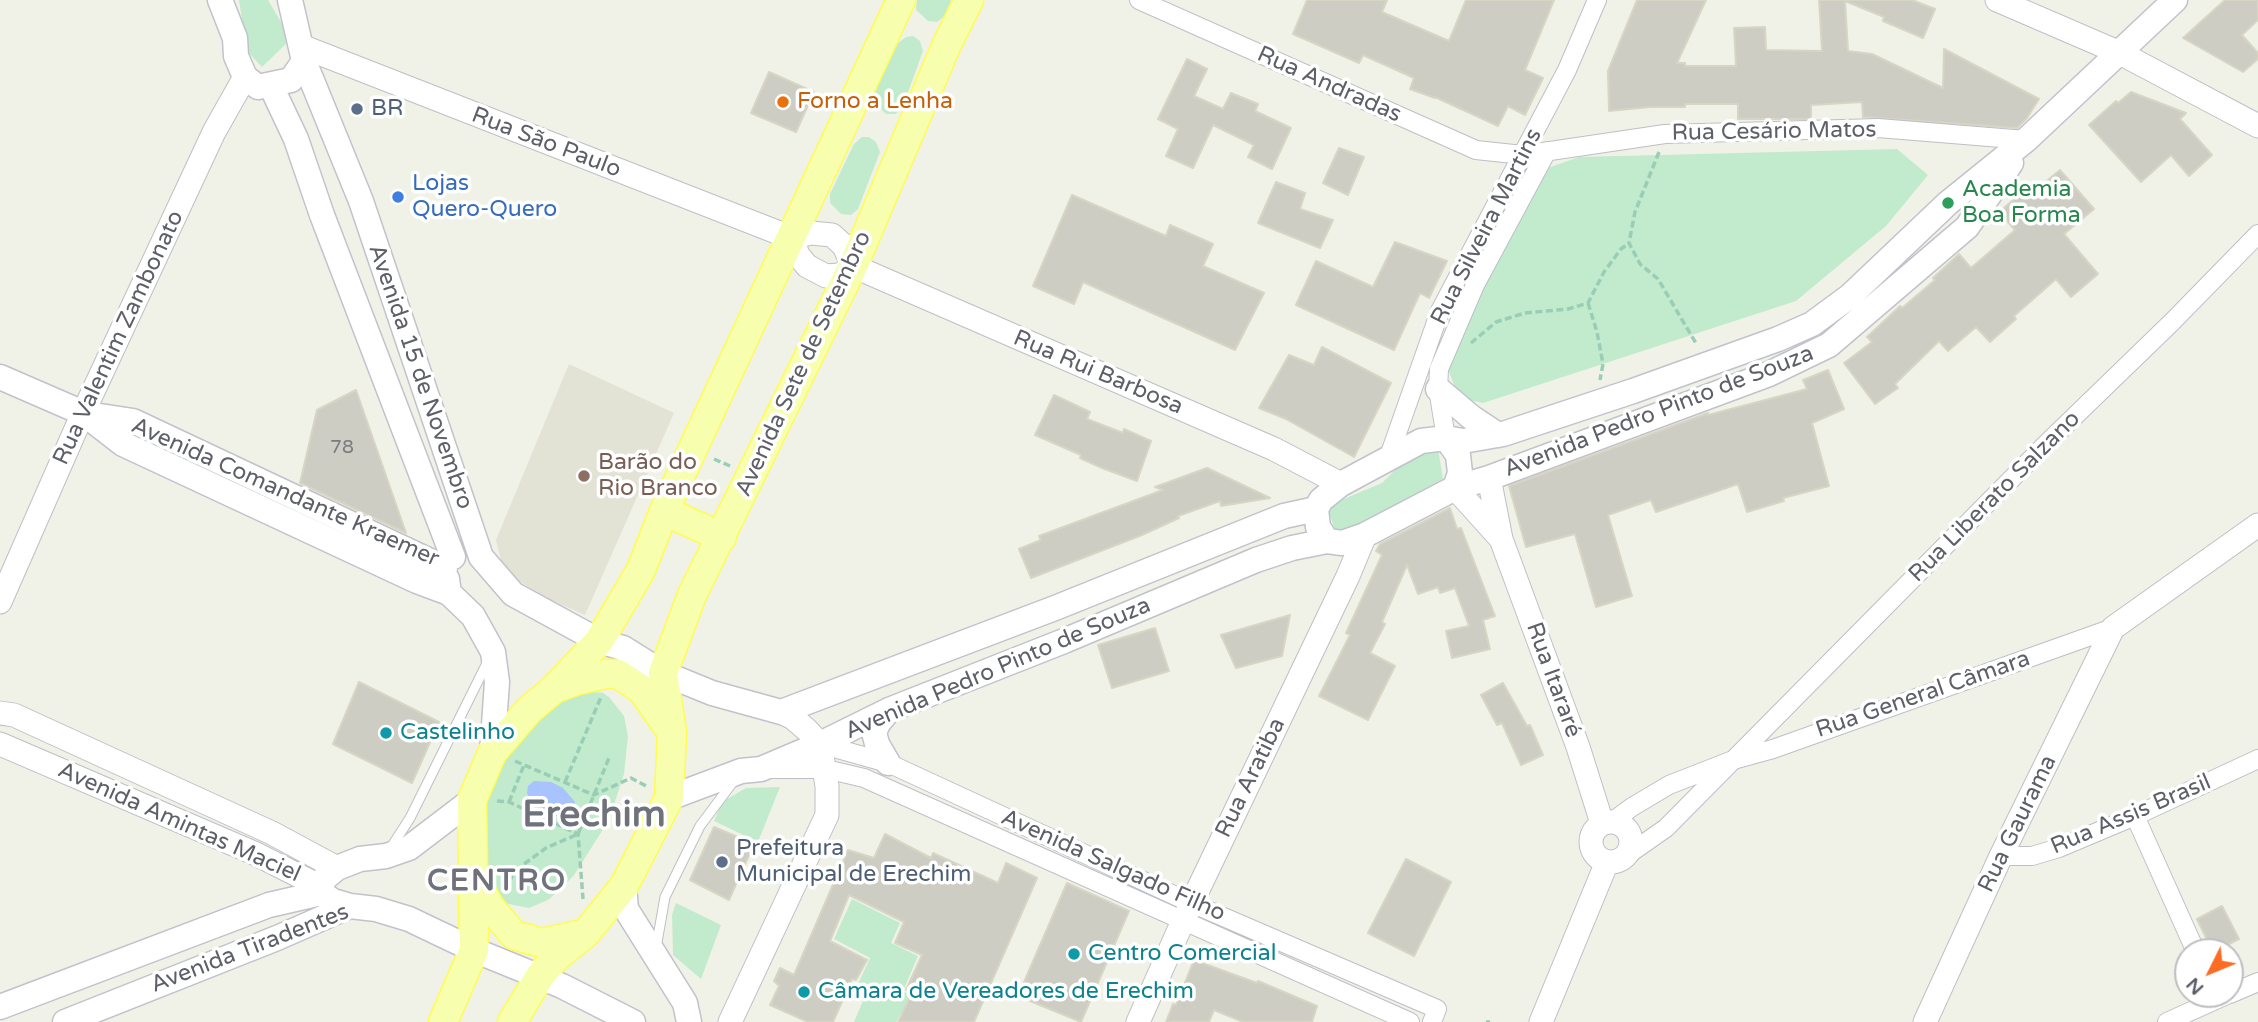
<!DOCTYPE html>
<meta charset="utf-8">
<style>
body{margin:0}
#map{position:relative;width:2258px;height:1022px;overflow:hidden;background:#f1f2e7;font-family:"Varela Round",sans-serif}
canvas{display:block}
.north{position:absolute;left:2174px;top:938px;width:70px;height:70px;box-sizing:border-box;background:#fff;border:2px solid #bfbfc3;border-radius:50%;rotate:227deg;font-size:19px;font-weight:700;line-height:28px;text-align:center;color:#5e6069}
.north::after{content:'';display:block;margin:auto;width:24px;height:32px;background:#fc6c23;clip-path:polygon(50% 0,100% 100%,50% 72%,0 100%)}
</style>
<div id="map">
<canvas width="2258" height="1022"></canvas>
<div class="north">N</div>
</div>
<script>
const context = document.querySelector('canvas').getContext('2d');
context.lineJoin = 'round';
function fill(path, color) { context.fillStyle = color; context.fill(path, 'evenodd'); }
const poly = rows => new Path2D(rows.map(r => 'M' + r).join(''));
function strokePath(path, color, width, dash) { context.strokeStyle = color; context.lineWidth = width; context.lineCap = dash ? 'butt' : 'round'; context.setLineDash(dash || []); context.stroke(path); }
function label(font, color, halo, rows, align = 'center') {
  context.font = font + ' "Varela Round",sans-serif'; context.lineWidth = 7; context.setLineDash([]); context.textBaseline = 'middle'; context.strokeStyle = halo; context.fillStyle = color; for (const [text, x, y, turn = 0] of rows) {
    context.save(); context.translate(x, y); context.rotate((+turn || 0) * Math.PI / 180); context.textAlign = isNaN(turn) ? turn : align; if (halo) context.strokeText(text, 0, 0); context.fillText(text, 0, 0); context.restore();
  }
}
fill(poly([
 [569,364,674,413,585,615,551,600,514,578,501,560,496,540]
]), '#e2e2d5');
fill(poly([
 [239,0,268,0,291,39,262,67,247,51],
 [917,0,951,0,945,16,937,22,928,21,916,10],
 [913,36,920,41,923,51,902,109,895,114,886,114,874,102,874,94,898,43,906,37],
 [862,137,869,137,876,142,880,152,858,209,851,215,841,214,830,203,830,194,854,144],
 [1897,149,1928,175,1886,226,1796,301,1483,403,1459,398,1448,369,1480,286,1539,171,1579,157],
 [1438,449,1443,479,1337,536,1327,506,1382,483,1413,452],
 [569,689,603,693,609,697,624,716,628,736,624,774,609,820,574,875,564,886,548,900,529,908,504,903,483,882,484,813,496,774,518,736],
 [780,787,758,842,714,821,722,802,746,788],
 [852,899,900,923,891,943,918,956,903,991,925,1003,917,1020,901,1013,896,1022,854,1022,868,989,858,984,870,958,834,939],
 [676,903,721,925,701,979,673,955,672,915]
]), '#c1ebcc');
fill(poly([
 [534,781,551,782,563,788,575,802,573,812,568,817,561,817,550,815,539,810,531,802,527,793,528,786]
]), '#a9c3ff');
const building = poly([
 [1307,0,1387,0,1382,12,1449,41,1466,0,1554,0,1525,70,1543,78,1525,115,1508,106,1498,126,1435,97,1435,98,1410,89,1414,78,1363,55,1359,63,1293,34,1307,0],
 [1637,0,1706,0,1677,63,1685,63,1685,66,1736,66,1734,28,1765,27,1766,50,1822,51,1819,0,1912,0,1935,9,1923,38,1883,21,1884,17,1845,1,1848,51,1872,54,1943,88,1944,49,2039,99,2027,118,2017,128,1863,117,1862,102,1811,105,1811,119,1738,119,1738,104,1685,104,1685,107,1650,107,1609,111,1608,71,1637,0],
 [2225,0,2258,0,2258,20,2242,35,2258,53,2258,59,2243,72,2183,38,2225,0],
 [1187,59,1207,69,1194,96,1223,109,1231,93,1258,104,1255,111,1291,128,1272,169,1248,157,1254,145,1213,125,1193,168,1166,156,1178,129,1158,119,1187,59],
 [769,72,814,92,796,132,751,113,769,72],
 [2131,92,2186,113,2180,119,2212,155,2189,176,2171,155,2141,182,2089,125,2116,101,2118,103,2131,92],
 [1339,148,1364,157,1348,195,1323,183,1339,148],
 [2060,170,2094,209,2064,234,2098,274,2071,297,2056,279,2014,316,2016,319,1990,342,1976,327,1948,351,1939,341,1895,384,1898,388,1875,404,1844,363,1872,342,1867,337,1900,306,1902,308,1935,280,1933,278,1959,254,1971,268,2015,230,1999,212,2026,189,2030,195,2060,170],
 [1276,182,1305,193,1300,209,1333,220,1320,248,1258,223,1276,182],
 [1072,195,1166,236,1170,225,1213,244,1203,266,1264,293,1235,350,1083,282,1074,304,1033,286,1072,195],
 [1395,242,1447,261,1429,298,1420,293,1394,350,1296,305,1316,261,1373,287,1395,242],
 [1322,347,1391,383,1354,457,1286,419,1259,408,1289,355,1314,365,1322,347],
 [1828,370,1844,409,1812,423,1829,486,1783,498,1784,501,1747,512,1738,484,1656,512,1651,500,1608,515,1632,596,1596,607,1575,534,1526,547,1509,486,1708,413,1708,415,1807,389,1803,380,1828,370],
 [356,390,406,533,300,483,317,410,356,390],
 [1054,395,1090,412,1087,419,1123,433,1124,429,1151,441,1137,481,1102,468,1080,458,1081,455,1035,435,1054,395],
 [1207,468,1270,498,1221,506,1220,501,1178,516,1179,518,1142,535,1031,578,1019,549,1041,540,1039,536,1163,490,1155,487,1207,468],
 [1450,508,1457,529,1461,528,1495,616,1483,620,1490,649,1452,658,1446,631,1469,626,1455,588,1440,593,1438,587,1418,594,1407,565,1382,622,1385,624,1370,653,1395,666,1368,720,1319,696,1350,635,1346,633,1382,555,1376,551,1380,544,1450,508],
 [1290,615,1282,656,1236,668,1221,635,1290,615],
 [1155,628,1169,671,1112,688,1098,645,1155,628],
 [359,682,439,722,412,783,333,744,359,682],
 [1503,683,1527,726,1530,725,1543,755,1521,765,1502,723,1497,725,1481,695,1503,683],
 [714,827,754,844,729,900,690,880,714,827],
 [885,834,931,858,933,853,998,883,1006,863,1037,878,974,1022,898,1022,912,993,906,990,922,955,895,943,904,922,849,895,830,941,867,960,856,980,852,979,833,1022,808,1022,770,1005,779,986,774,981,780,968,794,975,848,850,874,858,885,834],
 [1406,859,1451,882,1414,956,1368,933,1406,859],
 [1067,883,1129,911,1081,1022,1018,996,1067,883],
 [2222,906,2239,939,2213,952,2197,919,2222,906],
 [1194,960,1257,983,1258,981,1317,1006,1312,1022,1243,1022,1214,1010,1209,1022,1166,1022,1173,1004,1176,1005,1194,960]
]);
fill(building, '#cdcdc4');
strokePath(building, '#d7d6c4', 2);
const service = poly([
 [390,849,410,818,487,663],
 [656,948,665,897,700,826,733,782]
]);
const minor = poly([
 [1139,0,1476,150,1523,155,1665,134,1878,128,2026,140],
 [1446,438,1438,389,1439,369,1475,285,1547,151],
 [1388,459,1440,311,1567,70,1597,0],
 [820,744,888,763,1191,903,1437,1009,1432,1022],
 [770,769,826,769,864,778,1410,1022],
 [2135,816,2196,952],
 [1613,821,1632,807,1669,785,1733,760,1773,749,2113,628],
 [1626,856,1666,828,2046,444,2172,322,2258,234],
 [2001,856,2032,856,2059,848,2135,816,2258,759],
 [2230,994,2258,982],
 [2167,1022,2229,994]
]);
const tertiary = poly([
 [1997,0,2120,53,2258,126],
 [301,46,792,238],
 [792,238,798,255,807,266,826,276,840,275,853,266],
 [792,238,811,233,832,235,844,246,853,266],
 [853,266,1274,449,1341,484],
 [1489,478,1501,539,1578,747,1602,823],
 [1455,488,1500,538],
 [0,602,83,413,214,132,245,77],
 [0,713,14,715,272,833,337,868],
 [0,744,254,853,321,887],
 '1591 842a20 20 0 1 1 40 0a20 20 0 1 1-40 0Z',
 [730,1022,827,815,827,786,820,744,807,730,793,718,781,712],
 [1138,1022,1183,921,1348,576,1365,535],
 [1541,1022,1607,862],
 [1925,1022,2001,856,2113,628,2258,525]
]);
const secondary = poly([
 [220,0,235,38,236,56,245,77,258,87,291,80,304,61,290,0],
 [304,61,361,201,481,557,513,594,599,641,623,648,663,673,712,693,781,712,1055,608,1284,516,1316,509],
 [271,86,296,139,322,215,453,557],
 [0,377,83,413,123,444,417,581,449,593],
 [1438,389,1471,417,1498,435],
 [87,414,133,421,445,568],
 [1446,438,1458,455,1460,473,1455,488,1365,535,1342,543,1327,541,1318,527,1316,509,1321,500,1341,484,1421,441,1446,438,1463,441,1503,434,1633,391,1778,339,1812,324,1850,296,1948,203,2026,140,2175,0],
 [1455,488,1489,478,1769,374,1829,345,1967,227,2011,163],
 [447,579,449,593,473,616,493,652,497,682,492,753],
 [888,763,877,744,874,732,879,722,889,710],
 [669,798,741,771,761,769,820,744,889,710,1064,641,1256,560,1292,548,1327,541],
 [472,800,409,848,386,856,360,859,337,868,325,878,321,887,321,893,333,901,350,906,376,909,409,919,474,950,562,986,633,1022],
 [624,886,626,909,685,1003,689,1022],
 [0,1007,269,905,321,893],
 [65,1022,277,938,350,906]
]);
const primary = poly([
 [664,511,722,537],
 [556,688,578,680,605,674,618,674,641,689,668,727],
 [474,878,490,907,514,935,542,943,577,935],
 [443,1022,474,950,472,800,492,753,529,710,554,689,599,641,641,570,664,511,901,0],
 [512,1022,540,976,555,958,586,933,624,886,669,798,672,732,663,673,692,595,853,266,947,44,969,0]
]);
strokePath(service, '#bebfc6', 11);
strokePath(minor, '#bebfc6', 20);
strokePath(tertiary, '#bebfc6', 25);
strokePath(secondary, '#c1c2cb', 27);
strokePath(primary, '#fffc52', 31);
strokePath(poly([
 [1659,152,1635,212,1629,243,1640,264,1658,279,1697,345],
 [1588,303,1597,332,1603,364,1600,380],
 [1471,343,1496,322,1525,313,1568,309,1588,303,1604,272,1621,249,1629,243],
 [714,459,730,466],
 [515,761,594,795,631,778,648,787],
 [565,782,601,697],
 [497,801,509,802,578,834,583,899],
 [509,802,524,765],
 [508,889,513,872,546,848,578,834,609,758],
 [1486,1022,1490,1022]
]), '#99cdb6', 3.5, [7, 3.5]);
strokePath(service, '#fff', 9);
strokePath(minor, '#fff', 18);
strokePath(tertiary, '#fff', 23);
strokePath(secondary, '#fff', 24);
strokePath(primary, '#f7ffae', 28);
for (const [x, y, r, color] of [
 [783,102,7,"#e8710a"],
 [357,109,7,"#5c6f8a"],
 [398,197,7,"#3f7fe0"],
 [1948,203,7,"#2e9e5b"],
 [584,476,7,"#8d6e63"],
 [386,733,7,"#0f9aa8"],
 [722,862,7,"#5c6f8a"],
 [1074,954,7,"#0f9aa8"],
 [804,992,7,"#0f9aa8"]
]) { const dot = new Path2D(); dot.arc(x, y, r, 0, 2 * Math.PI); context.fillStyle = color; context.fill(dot); strokePath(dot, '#fff', 2.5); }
label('19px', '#7a7b80', null, [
 ["78",342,448]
]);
label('23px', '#5e6069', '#fff', [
 ["Rua Andradas",1329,85,24],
 ["Rua Cesário Matos",1774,132,-1],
 ["Rua São Paulo",546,143,21],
 ["Rua Silveira Martins",1487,227,-63],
 ["Rua Valentim Zambonato",119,338,-65],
 ["Avenida Sete de Setembro",804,364,-65],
 ["Rua Rui Barbosa",1098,373,23],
 ["Avenida 15 de Novembro",420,377,71],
 ["Avenida Pedro Pinto de Souza",1659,412,-21],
 ["Avenida Comandante Kraemer",285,493,24],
 ["Rua Liberato Salzano",1995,497,-45],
 ["Avenida Pedro Pinto de Souza",998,669,-23],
 ["Rua Itararé",1553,680,70],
 ["Rua General Câmara",1923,695,-19],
 ["Rua Aratiba",1251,778,-64],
 ["Rua Assis Brasil",2131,815,-23],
 ["Avenida Amintas Maciel",179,823,24],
 ["Rua Gaurama",2018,824,-64],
 ["Avenida Salgado Filho",1113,866,24],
 ["Avenida Tiradentes",250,949,-21]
]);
label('23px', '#c56008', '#fff', [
 ["Forno a Lenha",797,102]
], 'left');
label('23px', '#4e5e75', '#fff', [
 ["BR",371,109],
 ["Prefeitura",736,849],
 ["Municipal de Erechim",736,875]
], 'left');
label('23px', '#366cbe', '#fff', [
 ["Lojas",412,184],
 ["Quero-Quero",412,210]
], 'left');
label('23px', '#27864d', '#fff', [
 ["Academia",1962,190],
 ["Boa Forma",1962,216]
], 'left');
label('23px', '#785e54', '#fff', [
 ["Barão do",598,463],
 ["Rio Branco",598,489]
], 'left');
label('23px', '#0d838f', '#fff', [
 ["Castelinho",400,733],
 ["Centro Comercial",1088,954],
 ["Câmara de Vereadores de Erechim",818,992]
], 'left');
context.letterSpacing = '2px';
label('bold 30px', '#6f727b', '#fff', [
 ["CENTRO",497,882]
]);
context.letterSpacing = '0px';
label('bold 37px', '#6f727b', '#fff', [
 ["Erechim",594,816]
]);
</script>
